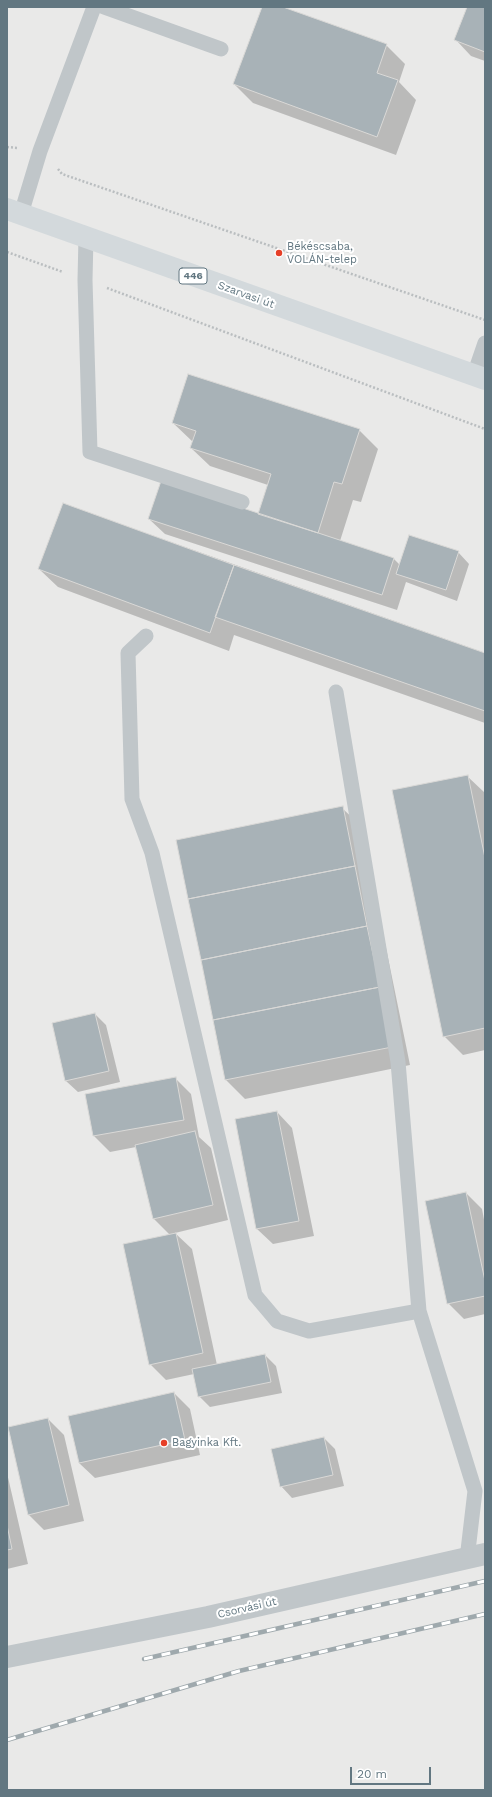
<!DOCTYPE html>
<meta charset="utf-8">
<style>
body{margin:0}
#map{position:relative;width:492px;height:1797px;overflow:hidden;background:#f8f8f5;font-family:"Work Sans",sans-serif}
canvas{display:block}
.frame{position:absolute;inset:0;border:8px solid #627781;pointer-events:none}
.scale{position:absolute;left:350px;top:1767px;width:81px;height:18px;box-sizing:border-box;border:2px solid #627781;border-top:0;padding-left:5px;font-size:12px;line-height:14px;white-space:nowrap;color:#627781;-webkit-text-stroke:3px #fff;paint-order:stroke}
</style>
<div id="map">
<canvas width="492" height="1797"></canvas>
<div class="frame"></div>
<div class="scale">20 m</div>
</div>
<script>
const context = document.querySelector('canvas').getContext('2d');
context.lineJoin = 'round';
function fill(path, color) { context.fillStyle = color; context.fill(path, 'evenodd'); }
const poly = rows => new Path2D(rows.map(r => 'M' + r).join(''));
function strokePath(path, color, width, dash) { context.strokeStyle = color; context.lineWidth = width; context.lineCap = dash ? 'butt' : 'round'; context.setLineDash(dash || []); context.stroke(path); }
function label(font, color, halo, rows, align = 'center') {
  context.font = font + ' "Work Sans",sans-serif'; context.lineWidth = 4; context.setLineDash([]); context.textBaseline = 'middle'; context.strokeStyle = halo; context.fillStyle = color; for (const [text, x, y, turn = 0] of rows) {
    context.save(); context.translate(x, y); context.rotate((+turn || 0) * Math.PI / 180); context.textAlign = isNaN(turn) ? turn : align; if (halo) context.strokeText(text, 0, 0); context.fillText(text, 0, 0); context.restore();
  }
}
fill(poly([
 [7,7,485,7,485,1790,7,1790]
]), '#e9e9e8');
fill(poly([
 [263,7,280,7,386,45,405,64,399,82,416,100,396,155,253,103,234,84],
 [468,7,485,7,485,61,471,56,456,40],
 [173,423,359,430,378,449,361,502,353,500,340,541,393,558,400,565,458,552,469,564,457,601,406,582,397,610,165,534,149,519,259,514,268,485,210,466,191,448,193,442],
 [63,504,485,653,485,723,234,635,229,651,58,587,39,569],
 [467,776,485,793,485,1050,463,1055,444,1036],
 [342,808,361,826,410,1065,245,1099,226,1080,177,841],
 [95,1014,106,1025,120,1082,78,1092,66,1081],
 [175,1078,191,1094,199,1137,211,1148,228,1220,175,1233,192,1249,217,1365,265,1355,276,1366,282,1393,210,1407,199,1396,194,1374,166,1380,150,1364,170,1235,154,1219,136,1147,110,1152,94,1136,87,1095],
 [277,1112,292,1128,314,1236,273,1244,257,1229],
 [466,1193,482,1209,485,1225,485,1314,464,1319,448,1303],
 [174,1393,190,1409,200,1455,95,1478,79,1463],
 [48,1419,64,1435,84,1521,44,1530,28,1514],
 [324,1438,335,1449,344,1486,292,1498,281,1486],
 [7,1473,28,1564,7,1569]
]), '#0003');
const building = poly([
 [262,7,283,7,387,44,377,73,398,80,377,137,233,84,262,7],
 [467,7,485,7,485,52,454,40,467,7],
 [188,374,360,429,342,484,334,482,318,533,258,514,271,474,190,448,196,431,172,423,188,374],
 [161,481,394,558,382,595,148,519,161,481],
 [63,503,234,565,210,633,38,569,63,503],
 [409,535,459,551,446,590,396,574,409,535],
 [234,565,485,653,485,711,215,617,234,565],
 [468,775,485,858,485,1028,443,1037,392,790,468,775],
 [343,806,355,866,188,899,176,840,343,806],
 [355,866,367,926,201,960,188,899,355,866],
 [367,926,380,987,213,1020,201,960,367,926],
 [380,987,392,1047,225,1080,213,1020,380,987],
 [95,1013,109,1071,65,1081,52,1023,95,1013],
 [176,1077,184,1120,93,1136,85,1094,176,1077],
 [277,1111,299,1221,256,1229,235,1119,277,1111],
 [195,1131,213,1205,153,1219,135,1145,195,1131],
 [466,1192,485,1281,485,1296,447,1304,425,1201,466,1192],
 [176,1233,203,1353,149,1365,123,1244,176,1233],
 [265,1354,271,1382,198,1397,192,1369,265,1354],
 [174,1392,185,1440,79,1463,68,1416,174,1392],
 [48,1418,69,1505,28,1515,8,1427,48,1418],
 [324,1437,333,1475,280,1487,271,1449,324,1437],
 [7,1525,12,1549,7,1550,7,1525]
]);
fill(building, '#a8b2b7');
strokePath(building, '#dad9d7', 1);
strokePath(poly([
 [7,147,18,148],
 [58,169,62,174,485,320],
 [7,252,63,272],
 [107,288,485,429]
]), '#babec0', 2.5, [2, 2]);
strokePath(poly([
 [104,7,221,49],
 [21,214,40,151,94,7],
 [86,237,85,280,90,452,242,502],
 [474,375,485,343],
 [146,636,128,653,132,799,152,853,255,1295,277,1321,309,1331,419,1311],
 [336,692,398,1062,419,1311,475,1491,467,1559]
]), '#c0c6c9', 15);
strokePath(poly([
 [7,1657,208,1617,485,1554]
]), '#c0c6c9', 22);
strokePath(poly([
 [7,209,485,379]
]), '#d3d9dc', 22);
const rail = poly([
 [144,1659,485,1581],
 [7,1740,239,1671,485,1614]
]);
strokePath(rail, '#9fa9ad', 4.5);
strokePath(rail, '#fff', 3, [9]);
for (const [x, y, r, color] of [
 [279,253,4,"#e63f27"],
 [164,1443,4,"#e63f27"]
]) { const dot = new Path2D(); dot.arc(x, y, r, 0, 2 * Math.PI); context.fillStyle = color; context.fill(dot); strokePath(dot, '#fff', 1.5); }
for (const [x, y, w] of [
 [193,276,28]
]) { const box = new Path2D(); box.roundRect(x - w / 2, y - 8, w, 16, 3); context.fillStyle = '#fff'; context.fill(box); strokePath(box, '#627781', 1); }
label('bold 10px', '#627781', null, [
 ["446",193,276]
]);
label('11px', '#627781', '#fff', [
 ["Békéscsaba,",287,247],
 ["VOLÁN-telep",287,260],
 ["Bagyinka Kft.",172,1443]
], 'left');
label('11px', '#627781', '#fff', [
 ["Szarvasi út",246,295,20],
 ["Csorvási út",247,1608,-13]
]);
</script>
